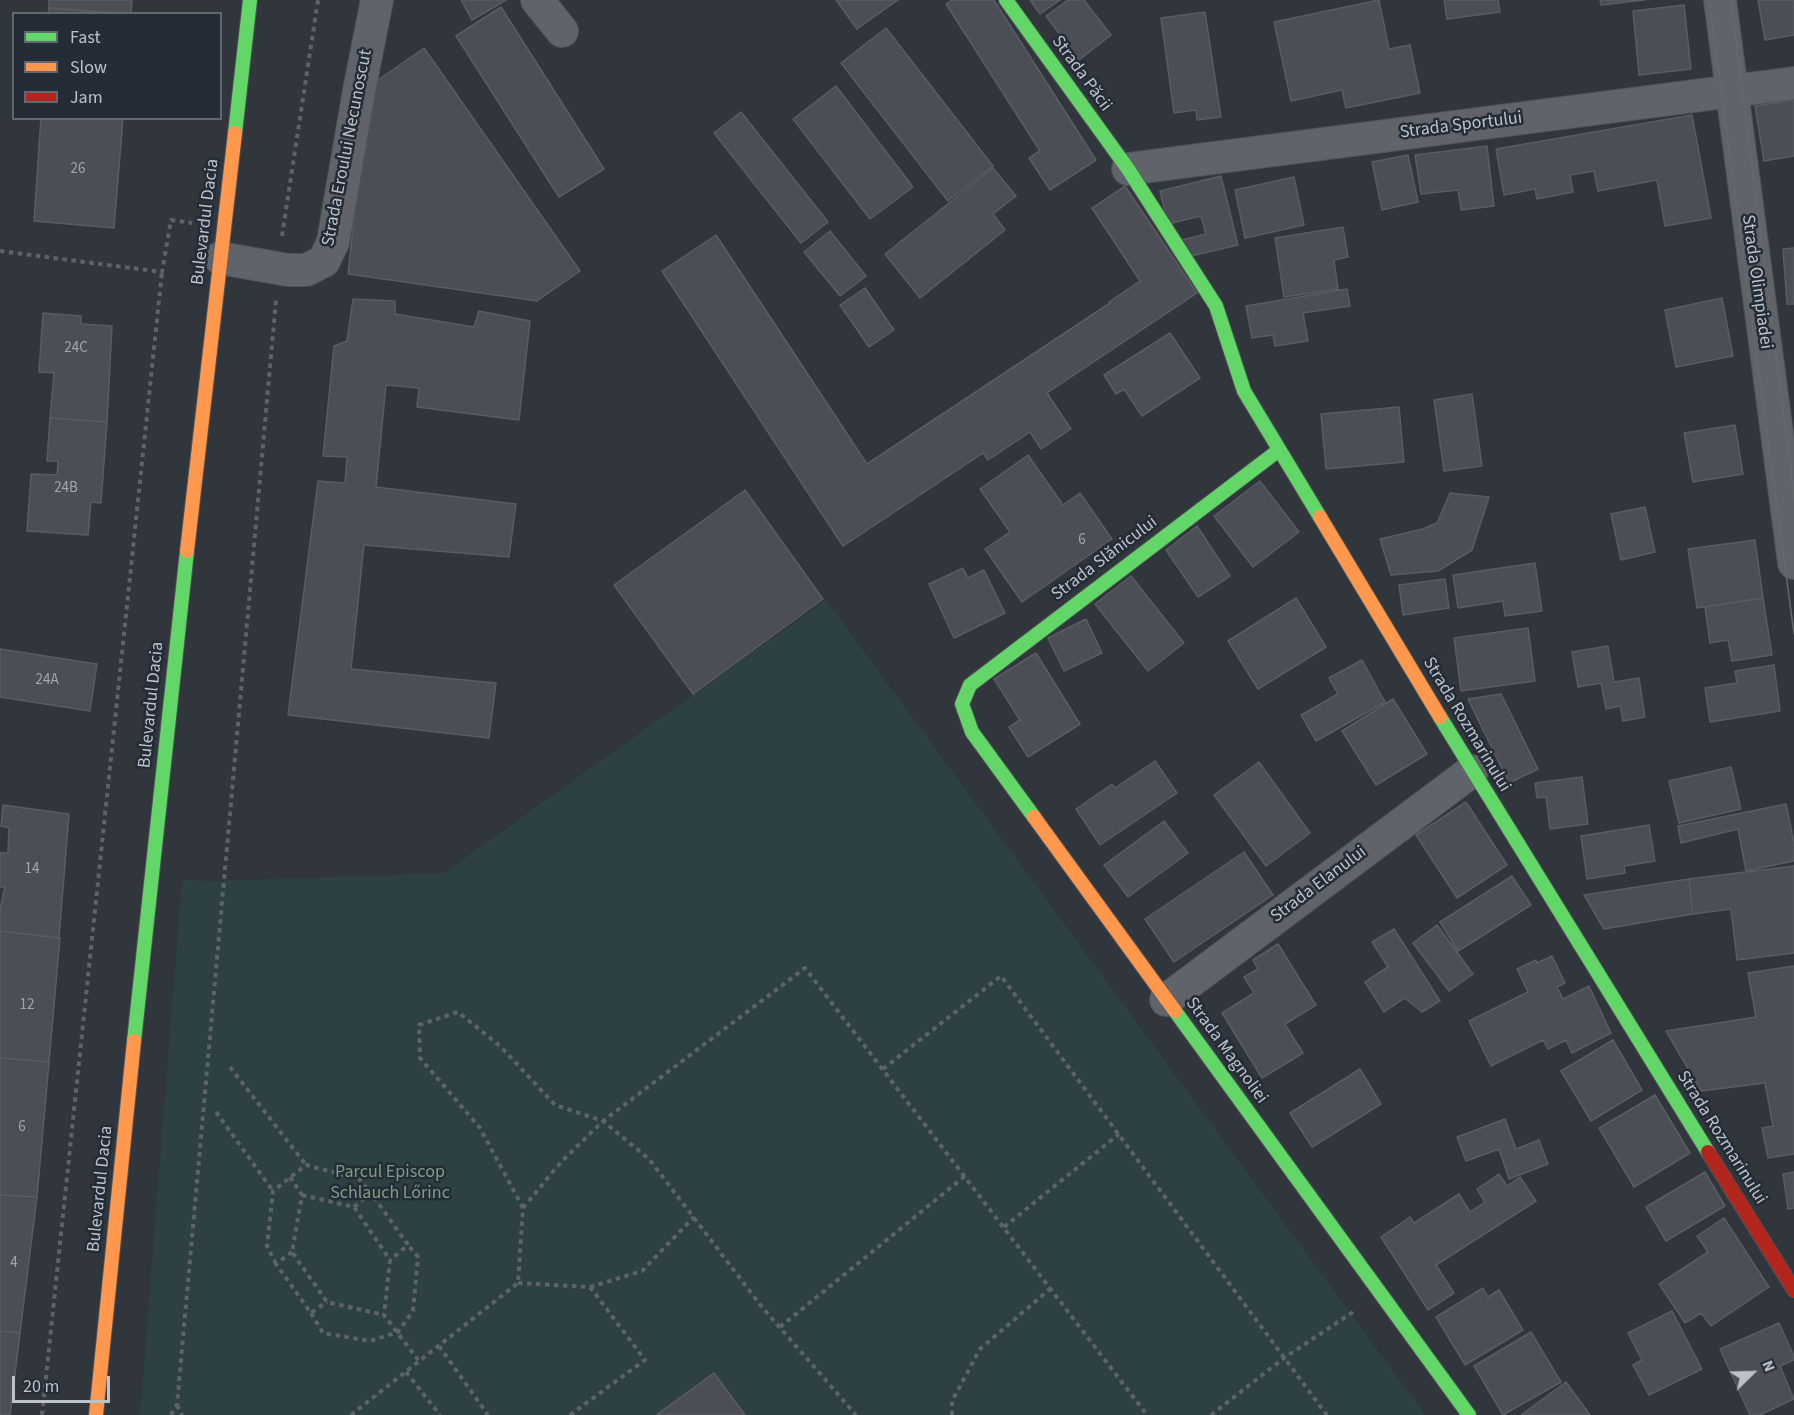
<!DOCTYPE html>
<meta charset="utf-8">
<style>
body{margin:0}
#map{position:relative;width:1794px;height:1415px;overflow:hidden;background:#30363c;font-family:"Source Sans 3",sans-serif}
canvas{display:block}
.legend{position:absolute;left:12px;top:12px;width:210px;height:108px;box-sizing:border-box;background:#232c37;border:2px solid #606872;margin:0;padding:8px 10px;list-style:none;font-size:18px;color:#bcc2cb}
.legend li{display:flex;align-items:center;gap:12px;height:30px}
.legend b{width:30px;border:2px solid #606872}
.north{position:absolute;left:1722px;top:1343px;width:60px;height:60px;-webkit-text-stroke:4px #232c37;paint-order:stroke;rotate:67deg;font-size:16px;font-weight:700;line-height:24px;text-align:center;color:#bcc2cb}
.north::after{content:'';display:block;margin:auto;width:21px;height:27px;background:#bcc2cb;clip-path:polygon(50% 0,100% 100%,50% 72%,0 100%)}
.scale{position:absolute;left:12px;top:1376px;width:98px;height:27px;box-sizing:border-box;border:3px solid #bcc2cb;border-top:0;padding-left:8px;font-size:18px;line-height:21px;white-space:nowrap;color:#bcc2cb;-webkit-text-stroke:4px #232c37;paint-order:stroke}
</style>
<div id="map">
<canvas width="1794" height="1415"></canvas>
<ul class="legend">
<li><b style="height:8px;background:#63d668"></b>Fast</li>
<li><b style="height:8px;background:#ff974d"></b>Slow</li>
<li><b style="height:8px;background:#b3261e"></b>Jam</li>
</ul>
<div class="north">N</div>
<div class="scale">20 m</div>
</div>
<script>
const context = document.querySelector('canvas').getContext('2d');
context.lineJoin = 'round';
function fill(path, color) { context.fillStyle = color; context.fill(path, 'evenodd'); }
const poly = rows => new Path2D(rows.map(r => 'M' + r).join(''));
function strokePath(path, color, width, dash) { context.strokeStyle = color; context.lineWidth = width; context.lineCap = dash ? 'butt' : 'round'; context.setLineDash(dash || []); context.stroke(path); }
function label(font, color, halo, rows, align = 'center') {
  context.font = font + ' "Source Sans 3",sans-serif'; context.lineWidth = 5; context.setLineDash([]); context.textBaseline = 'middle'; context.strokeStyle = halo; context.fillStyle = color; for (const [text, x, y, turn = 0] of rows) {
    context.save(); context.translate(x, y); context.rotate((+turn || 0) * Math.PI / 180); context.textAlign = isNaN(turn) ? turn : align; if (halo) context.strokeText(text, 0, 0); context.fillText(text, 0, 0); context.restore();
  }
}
fill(poly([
 [826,600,1425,1415,140,1415,182,880,218,881,444,873]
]), '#2e4142');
const building = poly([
 [49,0,132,0,131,14,49,8,49,0],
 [461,0,506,0,472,20,461,0],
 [836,0,898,0,857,29,836,0],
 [952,0,994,0,1096,160,1050,190,1029,158,1040,151,946,4,952,0],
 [1030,0,1060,0,1040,14,1030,0],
 [1068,0,1084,0,1111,35,1079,60,1046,16,1068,0],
 [1379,0,1389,49,1410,45,1420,93,1346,108,1342,90,1291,101,1274,22,1379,0],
 [1444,0,1498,0,1500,12,1447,19,1444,0],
 [1600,0,1645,0,1601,5,1600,0],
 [1758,0,1794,0,1794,35,1765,40,1758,0],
 [1684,5,1691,69,1639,75,1633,11,1684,5],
 [501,7,604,169,559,197,456,36,501,7],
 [49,8,118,14,48,14,49,8],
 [1205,12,1221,117,1197,120,1196,110,1174,113,1161,18,1205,12],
 [886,28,993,166,948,201,841,63,886,28],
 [424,48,580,271,537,301,348,274,368,87,424,48],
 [836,86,913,187,870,219,793,119,836,86],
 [1794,100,1794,156,1764,161,1755,106,1794,100],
 [741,112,828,222,801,243,714,133,741,112],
 [1692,115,1711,218,1665,226,1657,180,1598,191,1594,171,1570,175,1573,192,1537,199,1535,189,1504,195,1496,149,1692,115],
 [41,118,123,118,114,228,34,221,41,118],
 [1487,146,1494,206,1461,210,1458,190,1421,194,1415,155,1487,146],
 [1408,155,1418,202,1382,210,1372,162,1408,155],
 [993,168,1016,196,993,214,1005,230,920,298,885,254,993,168],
 [1221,176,1238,245,1187,257,1182,240,1206,234,1201,216,1168,224,1160,191,1221,176],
 [1294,177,1304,225,1245,238,1235,190,1294,177],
 [1125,186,1197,293,1047,393,1071,429,1041,449,1030,432,988,460,983,453,843,546,662,271,716,235,867,464,1110,303,1109,302,1140,281,1092,208,1125,186],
 [1343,227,1348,257,1334,260,1338,289,1284,297,1275,238,1343,227],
 [830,231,866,276,840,296,804,252,830,231],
 [1794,248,1794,304,1787,304,1783,249,1794,248],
 [865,288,894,330,869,347,840,305,865,288],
 [1347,289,1350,306,1303,313,1308,341,1275,346,1273,335,1252,338,1246,306,1347,289],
 [1722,298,1733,356,1676,367,1665,310,1722,298],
 [353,299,395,301,395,314,474,327,479,311,530,321,519,420,417,407,419,388,386,385,376,487,516,504,509,557,364,545,351,669,496,683,489,738,288,715,318,481,345,483,347,457,323,456,334,346,347,341,353,299],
 [43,313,81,316,81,324,112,326,107,422,50,418,54,373,39,372,43,313],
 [1170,333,1200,378,1142,416,1124,389,1116,394,1104,375,1170,333],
 [1472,394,1482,466,1444,471,1434,400,1472,394],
 [1399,407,1404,462,1326,469,1321,414,1399,407],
 [50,418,107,422,101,503,91,502,88,535,27,531,31,474,57,475,58,461,47,461,50,418],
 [1735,425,1743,474,1693,482,1684,433,1735,425],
 [1028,455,1063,505,1080,493,1112,539,1022,602,985,549,1010,532,980,489,1028,455],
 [1260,481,1299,532,1253,567,1214,516,1260,481],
 [745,490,823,599,693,694,614,585,745,490],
 [1450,493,1489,497,1472,550,1438,571,1391,575,1380,539,1423,529,1437,523,1450,493],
 [1645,507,1655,552,1621,560,1611,514,1645,507],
 [1197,526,1230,576,1198,597,1166,550,1197,526],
 [1755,540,1763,598,1697,608,1688,549,1755,540],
 [1535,563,1542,611,1505,616,1503,601,1458,608,1453,575,1535,563],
 [963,568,968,578,984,570,1005,613,954,638,929,584,963,568],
 [1131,576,1184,643,1148,671,1095,604,1131,576],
 [1445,579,1449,608,1403,615,1399,585,1445,579],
 [1296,598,1326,647,1258,689,1228,641,1296,598],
 [1763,598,1772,655,1732,661,1728,640,1710,643,1705,607,1763,598],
 [1086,619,1102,653,1064,671,1048,638,1086,619],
 [1528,628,1535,681,1461,691,1454,638,1528,628],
 [1608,646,1614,682,1639,678,1645,717,1623,721,1620,706,1606,709,1601,683,1578,687,1572,652,1608,646],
 [0,649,97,664,90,711,0,697,0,649],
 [1036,653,1080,724,1028,757,1009,727,1020,720,994,679,1036,653],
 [1362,660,1385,702,1316,741,1301,715,1338,694,1329,678,1362,660],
 [1774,665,1780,711,1710,722,1705,688,1737,683,1735,671,1774,665],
 [1501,694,1538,769,1509,783,1468,699,1501,694],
 [1393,699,1427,754,1376,785,1342,731,1393,699],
 [1155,761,1177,793,1100,845,1076,809,1112,784,1115,788,1155,761],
 [1259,762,1310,833,1266,866,1214,795,1259,762],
 [1731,767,1741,809,1679,823,1669,781,1731,767],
 [1582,777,1588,824,1550,829,1546,797,1537,798,1535,783,1582,777],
 [1466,802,1507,865,1457,898,1416,835,1466,802],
 [1786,804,1794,843,1794,861,1746,871,1738,829,1681,843,1678,826,1786,804],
 [3,805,69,814,59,938,0,931,0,909,5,887,0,887,0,853,8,853,9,828,1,826,3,805],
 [1164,821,1188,853,1128,897,1104,865,1164,821],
 [1649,825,1655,861,1624,866,1625,873,1587,879,1581,836,1649,825],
 [1244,852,1273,895,1174,962,1145,919,1244,852],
 [1794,866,1794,953,1737,960,1731,909,1693,914,1689,879,1794,866],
 [1512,876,1531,905,1458,951,1440,922,1512,876],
 [1689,879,1693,914,1604,929,1584,895,1689,879],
 [1437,925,1473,974,1449,991,1413,943,1437,925],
 [1394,929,1440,1001,1422,1012,1405,998,1384,1012,1365,982,1388,967,1372,942,1394,929],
 [0,931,60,938,49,1062,0,1058,0,931],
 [1278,944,1316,1005,1285,1024,1303,1053,1262,1078,1222,1013,1254,993,1244,977,1258,969,1253,960,1278,944],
 [1552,956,1565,983,1557,987,1563,999,1589,986,1611,1033,1572,1053,1566,1040,1548,1049,1543,1040,1491,1066,1469,1021,1528,992,1517,969,1536,960,1537,963,1552,956],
 [1794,966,1794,1154,1768,1158,1762,1128,1773,1126,1765,1083,1701,1091,1666,1031,1756,1017,1748,973,1794,966],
 [1613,1040,1642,1090,1591,1121,1561,1071,1613,1040],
 [0,1058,49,1062,37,1197,0,1195,0,1058],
 [1360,1069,1381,1104,1312,1147,1290,1113,1360,1069],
 [1655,1095,1690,1153,1634,1187,1599,1128,1655,1095],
 [1505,1119,1516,1149,1539,1140,1548,1164,1509,1179,1499,1149,1466,1161,1457,1137,1505,1119],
 [1705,1172,1725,1206,1666,1241,1646,1207,1705,1172],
 [1794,1172,1794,1208,1788,1209,1783,1174,1794,1172],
 [1499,1174,1507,1186,1520,1177,1536,1201,1436,1265,1454,1293,1428,1310,1381,1237,1410,1217,1414,1223,1459,1194,1470,1212,1485,1202,1477,1189,1499,1174],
 [0,1195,37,1197,20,1333,0,1331,0,1195],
 [1724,1218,1769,1287,1711,1326,1701,1313,1685,1323,1659,1284,1708,1252,1697,1236,1724,1218],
 [1483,1288,1488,1297,1499,1290,1523,1330,1465,1365,1436,1317,1483,1288],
 [1672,1311,1702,1369,1649,1395,1633,1365,1642,1360,1628,1333,1672,1311],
 [1779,1323,1794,1356,1794,1360,1780,1366,1794,1399,1760,1415,1750,1415,1720,1349,1779,1323],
 [0,1331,20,1333,10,1415,0,1415,0,1331],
 [1531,1332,1561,1382,1503,1415,1474,1366,1531,1332],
 [714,1373,745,1415,656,1415,714,1373],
 [1566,1382,1590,1415,1521,1415,1566,1382]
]);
fill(building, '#4b4f55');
strokePath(building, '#595d63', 1.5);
const street = poly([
 [537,0,562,31],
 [1720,0,1794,563],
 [1128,169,1794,83],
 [220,258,288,270,306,270,324,261,333,242,359,91,377,0],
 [1166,1000,1472,771]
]);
const fast = poly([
 [1006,0,1128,169,1216,306,1244,391,1320,517],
 [235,133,250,0],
 [1440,717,1708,1152],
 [1034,817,972,732,962,704,970,685,1279,450],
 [1175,1011,1469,1415],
 [134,1041,187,551]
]);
const slow = poly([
 [1320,517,1440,717],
 [187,551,235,133],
 [1034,817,1175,1011],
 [96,1415,134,1041]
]);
const jam = poly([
 [1708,1152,1794,1290]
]);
strokePath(street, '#4e5257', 34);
strokePath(fast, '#4e5257', 16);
strokePath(slow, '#4e5257', 16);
strokePath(jam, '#4e5257', 16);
strokePath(poly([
 [282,236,318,0],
 [0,251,162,272,171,220,192,223],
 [230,1067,306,1165],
 [883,1069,1001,976,1326,1414,1324,1415],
 [216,1112,273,1191],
 [290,1177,302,1195,292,1252,327,1302,384,1315],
 [302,1195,354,1207,390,1260,384,1315,419,1361],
 [354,1207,371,1193,408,1245,390,1260],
 [523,1208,561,1162,603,1121,805,968,1147,1415],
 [1004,1227,1119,1134],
 [292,1252,276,1264,311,1313,327,1302],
 [276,1264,267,1246,273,1191,306,1165,359,1179,371,1193],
 [518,1283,590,1287,642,1271,694,1217],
 [311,1313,323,1333,370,1341,398,1332,413,1311,418,1257,408,1245],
 [780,1327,965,1176],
 [439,1346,488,1415],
 [406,1372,440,1415],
 [177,1405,182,1415],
 [42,1415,162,272],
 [171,1415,177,1405,276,300],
 [351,1415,518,1283,523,1208,480,1128,420,1058,419,1025,458,1012,501,1047,555,1105,603,1121,649,1159,762,1307,856,1415],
 [570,1415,645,1360,590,1287],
 [952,1415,952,1401,980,1349,1051,1288],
 [1211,1415,1284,1358,1353,1312]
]), '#5e6367', 4, [4.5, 4.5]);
strokePath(street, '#60646a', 32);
strokePath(fast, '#63d668', 14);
strokePath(slow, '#ff974d', 14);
strokePath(jam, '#b3261e', 14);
strokePath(poly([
 [1709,0,1794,634],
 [1731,0,1794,497]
]), '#65686d', 1.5);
label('15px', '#a0a5ae', null, [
 ["26",78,170],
 ["24C",76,349],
 ["24B",66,489],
 ["6",1082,541],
 ["24A",47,681],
 ["14",32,870],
 ["12",27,1006],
 ["6",22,1128],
 ["4",14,1264]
]);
label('18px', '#bcc2cb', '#232c37', [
 ["Strada Păcii",1081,74,54],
 ["Strada Sportului",1461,126,-7],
 ["Strada Eroului Necunoscut",348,148,-79],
 ["Bulevardul Dacia",206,222,-83],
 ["Strada Olimpiadei",1756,282,82],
 ["Strada Slănicului",1105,559,-37],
 ["Bulevardul Dacia",152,705,-84],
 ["Strada Rozmarinului",1466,725,59],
 ["Strada Elanului",1319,885,-37],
 ["Strada Magnoliei",1226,1051,54],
 ["Strada Rozmarinului",1721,1138,58],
 ["Bulevardul Dacia",101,1189,-84]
]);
label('18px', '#7d9e84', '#232c37', [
 ["Parcul Episcop",390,1173],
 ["Schlauch Lőrinc",390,1194]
]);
</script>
